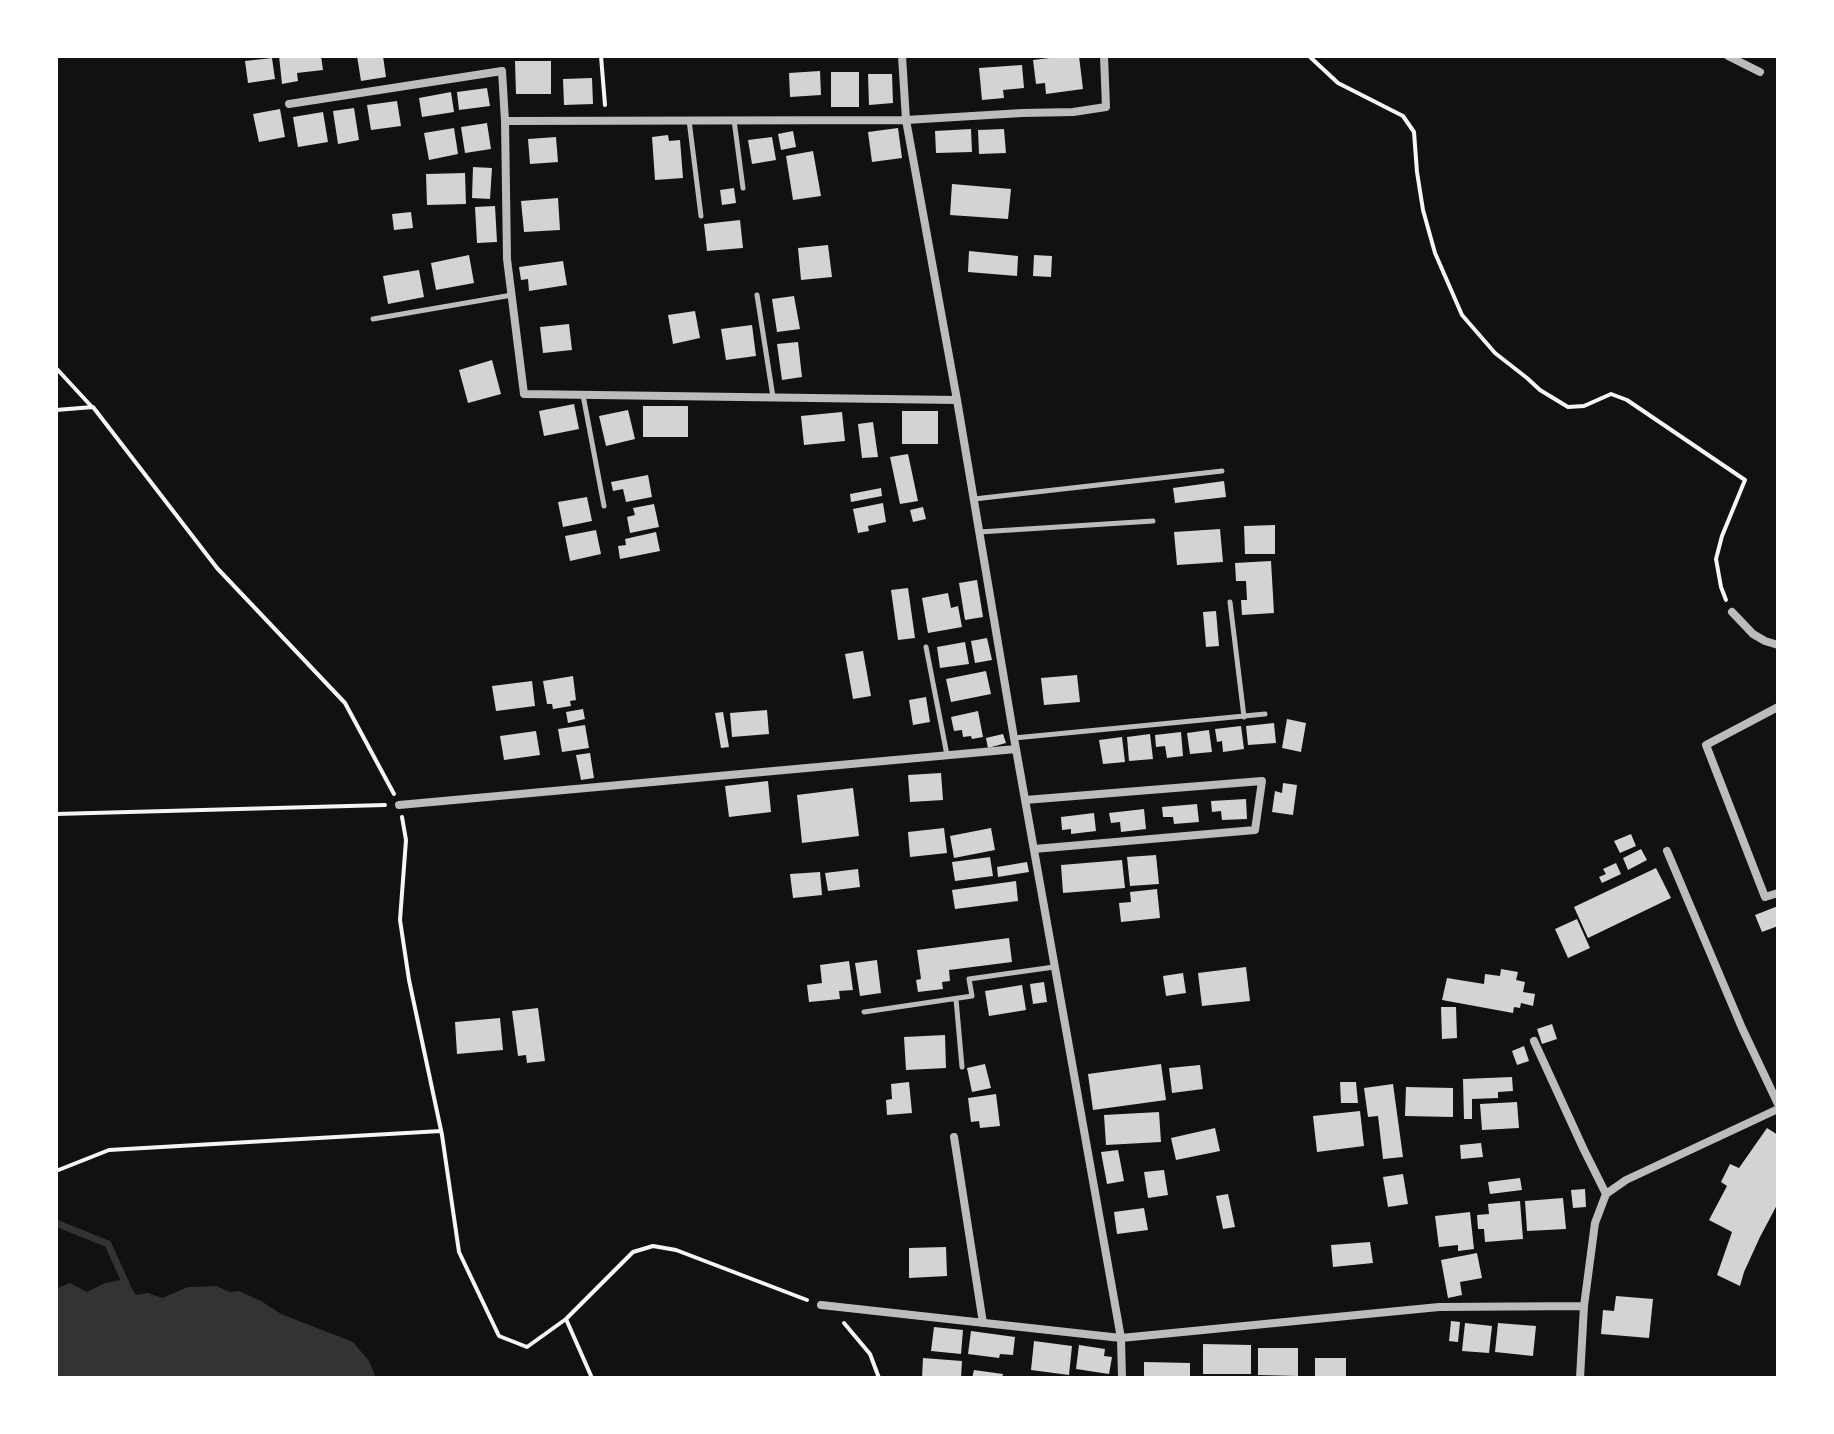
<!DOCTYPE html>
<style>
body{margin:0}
#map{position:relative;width:1834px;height:1434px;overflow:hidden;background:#111;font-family:"Work Sans",sans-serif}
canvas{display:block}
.frame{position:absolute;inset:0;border:58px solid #fff;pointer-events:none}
</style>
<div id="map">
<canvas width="1834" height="1434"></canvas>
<div class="frame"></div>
</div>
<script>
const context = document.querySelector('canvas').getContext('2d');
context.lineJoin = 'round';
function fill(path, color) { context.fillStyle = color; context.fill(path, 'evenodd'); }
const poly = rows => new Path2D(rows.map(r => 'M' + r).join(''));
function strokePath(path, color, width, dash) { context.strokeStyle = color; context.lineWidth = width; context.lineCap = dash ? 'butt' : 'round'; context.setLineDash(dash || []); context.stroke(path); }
fill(poly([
 [126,1279,136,1295,148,1293,162,1298,188,1287,216,1286,230,1292,239,1291,261,1301,281,1314,353,1342,369,1361,376,1378,56,1378,56,1289,70,1283,87,1292,105,1283]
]), '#333');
strokePath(poly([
 [56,1223,108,1244,127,1286]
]), '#333', 7);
fill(poly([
 [279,56,321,56,323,70,297,73,298,81,282,84],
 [357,56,383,56,386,77,361,81],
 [1066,56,1079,56,1083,89,1046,94,1045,83,1036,84,1033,60],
 [272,58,275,79,248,83,245,61],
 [515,61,551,61,551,94,516,94],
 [1022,65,1024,88,1003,90,1004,98,982,100,979,68],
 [820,71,821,95,790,97,789,73],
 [831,72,859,72,859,107,831,107],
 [868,74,892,74,893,103,869,105],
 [592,78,593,104,564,105,563,79],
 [487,88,490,106,459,110,457,92],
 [451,92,454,112,422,117,419,98],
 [397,101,401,126,371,130,367,105],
 [354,108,359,140,338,144,333,111],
 [280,109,285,137,259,142,253,114],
 [323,112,328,142,298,147,293,117],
 [487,123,491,149,465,153,461,127],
 [454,128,458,154,429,160,424,133],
 [898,128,902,158,872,162,868,132],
 [971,129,972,152,936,153,935,131],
 [1004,129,1006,153,979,154,978,130],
 [793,131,796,147,781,150,778,134],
 [668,135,669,141,680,140,683,178,655,180,652,137],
 [556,137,558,162,530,164,528,139],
 [772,137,776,160,752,164,748,140],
 [813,151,821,196,793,200,786,156],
 [473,167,492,168,490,199,472,198],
 [465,173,466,204,427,205,426,174],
 [952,184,1011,189,1008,219,950,215],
 [734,188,736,203,722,205,720,190],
 [558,198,560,230,524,232,521,201],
 [495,206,497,242,477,243,475,207],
 [411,212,413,228,394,230,392,214],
 [740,220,743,248,707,251,704,224],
 [828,245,832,277,801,280,798,248],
 [969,251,1018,256,1017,276,968,272],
 [469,255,474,283,436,290,431,263],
 [1034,255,1052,256,1051,277,1033,276],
 [563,261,567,285,529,291,528,279,521,280,519,267],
 [419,270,424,297,388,304,383,276],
 [794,296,800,329,777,332,772,299],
 [695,311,700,338,673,344,668,315],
 [569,324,572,350,543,353,540,327],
 [752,325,756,356,726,360,721,329],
 [798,342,802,377,782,380,777,344],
 [492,360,501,394,468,403,459,370],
 [574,404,579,429,544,436,539,411],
 [643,406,688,406,688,437,643,437],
 [628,410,635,439,606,446,599,416],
 [902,411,938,411,938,444,902,444],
 [842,412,845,441,804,445,801,416],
 [873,422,878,457,862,458,858,424],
 [908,454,918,501,900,504,890,457],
 [648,475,652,497,626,502,623,489,613,491,611,482],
 [1224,481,1226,497,1175,503,1173,488],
 [881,488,882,496,851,502,850,494],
 [587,497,592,521,563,527,558,502],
 [883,503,886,522,868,526,869,531,858,533,853,509],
 [654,504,659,527,630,533,627,517,635,515,633,508],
 [923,507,926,519,913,522,910,510],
 [1275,525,1275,554,1245,554,1244,526],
 [1220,529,1223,562,1177,565,1174,532],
 [596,530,601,554,570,561,565,536],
 [656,532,660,551,620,559,618,546,626,545,625,539],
 [1271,561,1274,613,1242,615,1241,600,1247,600,1246,581,1236,581,1235,563],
 [977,580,983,617,965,620,959,583],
 [908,588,915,638,898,640,891,590],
 [948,593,951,608,958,606,962,627,928,633,922,598],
 [1216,611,1219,646,1206,647,1203,612],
 [987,638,992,660,975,663,971,641],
 [965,642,969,664,940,668,937,647],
 [863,651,871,696,853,699,845,654],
 [986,671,991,694,951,702,946,679],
 [1077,675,1080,702,1044,705,1041,678],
 [573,676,576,700,570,701,571,706,553,709,552,704,547,704,543,681],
 [532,681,535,706,496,711,492,686],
 [926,697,930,722,913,725,909,700],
 [583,709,585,719,568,723,566,712],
 [767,710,769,734,732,737,730,713],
 [978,711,983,737,972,739,971,736,963,737,962,730,954,731,951,717],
 [723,712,729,747,721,748,715,713],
 [1287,719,1306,723,1301,752,1282,748],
 [1274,723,1276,743,1248,745,1246,726],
 [585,725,589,748,562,752,558,729],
 [1241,726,1244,749,1223,752,1222,741,1217,742,1215,729],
 [1209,730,1212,752,1190,754,1187,733],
 [536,731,540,755,504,760,500,736],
 [1181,732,1183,756,1167,758,1165,746,1156,747,1155,735],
 [1003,734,1006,743,988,748,986,738],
 [1150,734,1153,759,1129,761,1127,737],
 [1122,737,1125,762,1103,764,1099,740],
 [590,753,594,778,581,780,576,755],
 [941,773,943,800,910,802,908,775],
 [768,781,771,812,729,817,725,786],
 [1283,783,1297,785,1293,815,1272,812,1275,791,1282,793],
 [853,788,859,836,802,843,797,795],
 [1246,799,1247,819,1222,820,1221,811,1212,812,1211,801],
 [1197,804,1199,822,1174,824,1173,817,1163,817,1162,807],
 [1144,809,1146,829,1121,832,1120,822,1111,823,1109,813],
 [1094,813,1096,831,1071,834,1071,829,1062,830,1061,817],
 [944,828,947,853,910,857,908,832],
 [991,828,995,850,954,858,950,836],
 [1631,834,1636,846,1620,853,1614,841],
 [1641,849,1647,860,1628,870,1623,858],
 [1156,855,1159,884,1130,886,1127,857],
 [990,857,993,876,955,881,952,862],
 [1122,860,1125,888,1063,893,1061,865],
 [1027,862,1029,872,998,877,997,867],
 [1616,863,1621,874,1602,883,1599,877,1606,874,1603,869],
 [1656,868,1671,898,1588,938,1574,907],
 [858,869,860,887,828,891,825,873],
 [820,872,822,895,793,898,790,874],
 [1016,881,1018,901,955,909,952,890],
 [1157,889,1160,918,1121,922,1119,903,1131,902,1130,892],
 [1778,906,1778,926,1762,932,1755,915],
 [1577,919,1590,948,1568,958,1555,929],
 [1009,938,1012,962,949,970,950,981,942,982,943,989,918,992,916,980,921,979,917,950],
 [877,960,881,993,860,996,855,963],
 [849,961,853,990,839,991,840,999,809,1002,807,985,822,983,820,965],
 [1246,967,1250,1001,1202,1006,1198,973],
 [1501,969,1518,972,1516,980,1525,982,1523,992,1535,994,1533,1006,1521,1003,1520,1008,1514,1007,1513,1013,1442,1000,1447,978,1484,984,1485,974,1500,976],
 [1183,973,1186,993,1166,996,1163,976],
 [1044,982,1047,1002,1033,1004,1030,984],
 [1022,985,1026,1010,989,1016,985,991],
 [1441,1007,1456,1007,1457,1038,1442,1039],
 [538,1008,545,1061,527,1063,526,1055,518,1056,512,1011],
 [500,1018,503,1050,457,1054,455,1022],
 [1552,1024,1557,1039,1542,1044,1537,1029],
 [945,1035,946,1068,906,1070,904,1037],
 [1524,1046,1529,1061,1517,1065,1512,1051],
 [985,1064,991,1088,972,1092,967,1068],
 [1161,1064,1166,1100,1093,1110,1088,1074],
 [1200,1065,1203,1089,1172,1093,1169,1068],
 [1512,1077,1513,1091,1498,1092,1498,1098,1472,1099,1472,1119,1464,1119,1463,1079],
 [909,1082,912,1113,887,1115,886,1100,892,1099,891,1084],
 [1340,1082,1356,1082,1358,1103,1341,1103],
 [1393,1084,1403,1157,1383,1159,1378,1116,1368,1117,1364,1088],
 [1406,1087,1453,1088,1453,1117,1405,1116],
 [996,1094,1000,1126,980,1128,979,1121,971,1122,968,1098],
 [1517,1102,1519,1128,1482,1130,1480,1104],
 [1360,1111,1364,1146,1317,1152,1313,1116],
 [1159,1112,1161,1142,1106,1145,1104,1115],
 [1215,1128,1220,1151,1176,1160,1171,1138],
 [1767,1128,1778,1135,1778,1203,1760,1237,1744,1272,1740,1286,1717,1275,1732,1232,1709,1220,1727,1186,1721,1182,1730,1164,1739,1168],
 [1481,1143,1483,1157,1461,1159,1460,1145],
 [1118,1150,1124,1181,1107,1184,1101,1152],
 [1164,1170,1168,1195,1148,1198,1144,1172],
 [1403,1174,1408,1204,1388,1207,1383,1177],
 [1520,1178,1522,1190,1490,1194,1488,1182],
 [1585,1189,1586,1207,1573,1208,1571,1190],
 [1228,1194,1235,1227,1223,1229,1216,1196],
 [1563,1198,1566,1229,1527,1231,1525,1201],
 [1520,1201,1523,1239,1485,1242,1484,1229,1478,1229,1477,1215,1489,1214,1488,1204],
 [1144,1208,1148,1230,1117,1234,1114,1212],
 [1470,1212,1474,1249,1458,1251,1458,1245,1439,1247,1435,1216],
 [1370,1242,1373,1263,1333,1267,1331,1245],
 [946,1247,947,1276,909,1278,909,1248],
 [1477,1253,1482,1278,1460,1282,1462,1295,1448,1298,1441,1260],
 [1616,1296,1653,1299,1649,1338,1601,1334,1603,1310,1614,1311],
 [1451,1321,1460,1322,1458,1342,1449,1341],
 [1465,1323,1492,1326,1489,1353,1462,1351],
 [1498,1323,1536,1326,1533,1356,1495,1352],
 [934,1327,963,1330,961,1354,931,1351],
 [971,1331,1015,1337,1013,1355,1000,1354,999,1358,968,1354],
 [1034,1341,1072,1346,1069,1375,1031,1370],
 [1203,1344,1251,1345,1251,1374,1203,1374],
 [1079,1345,1105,1349,1104,1356,1112,1357,1109,1374,1076,1369],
 [1258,1348,1298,1348,1298,1376,1258,1375],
 [923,1358,962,1361,961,1378,922,1378],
 [1315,1358,1346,1358,1346,1378,1315,1378],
 [1144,1362,1190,1363,1190,1378,1144,1378],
 [974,1370,1003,1374,1002,1378,972,1378]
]), '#d3d3d3');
strokePath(poly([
 [601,56,605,105],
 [1309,56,1338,83,1403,116,1414,132,1417,172,1423,210,1435,253,1462,315,1495,353,1527,378,1540,390,1568,407,1584,406,1611,394,1627,400,1745,480,1722,536,1716,559,1721,587,1726,600],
 [56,368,92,407],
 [56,410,93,407,217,568,345,703,394,794],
 [56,814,385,805],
 [402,817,406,840,400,920,409,980,442,1135,459,1252,499,1336,527,1347,566,1319,633,1252,653,1246,676,1250,807,1300],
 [56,1171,109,1150,441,1131],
 [566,1319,592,1378],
 [844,1323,870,1354,879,1378]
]), '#f5f5f5', 4);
strokePath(poly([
 [689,120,701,216],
 [734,120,743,188],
 [757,295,773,397],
 [373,319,512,295],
 [583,395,604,506],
 [974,499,1222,471],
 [979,532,1153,521],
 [1230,602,1244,717],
 [926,647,947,755],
 [1014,738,1265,714],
 [956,999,962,1067],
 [864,1012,972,996,969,979,1054,967]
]), '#bcbcbc', 5);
strokePath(poly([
 [902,56,906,120,957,400,1014,738,1121,1338,1122,1378],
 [1728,56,1760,72],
 [289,104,502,71,505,121,507,259,524,394,957,400],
 [505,121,906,120,1022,113,1073,112,1106,107,1104,56],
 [1732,612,1753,634,1765,641,1778,645],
 [1778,707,1706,745,1765,897,1778,893],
 [1025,800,1262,781,1255,830,1034,849],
 [399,805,1016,749],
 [1667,851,1742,1028,1778,1104],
 [1534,1041,1584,1150,1606,1194],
 [954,1137,983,1323],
 [821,1305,1121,1338,1439,1307,1584,1306],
 [1580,1378,1584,1306,1595,1223,1606,1194,1626,1180,1778,1109]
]), '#bcbcbc', 8);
</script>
